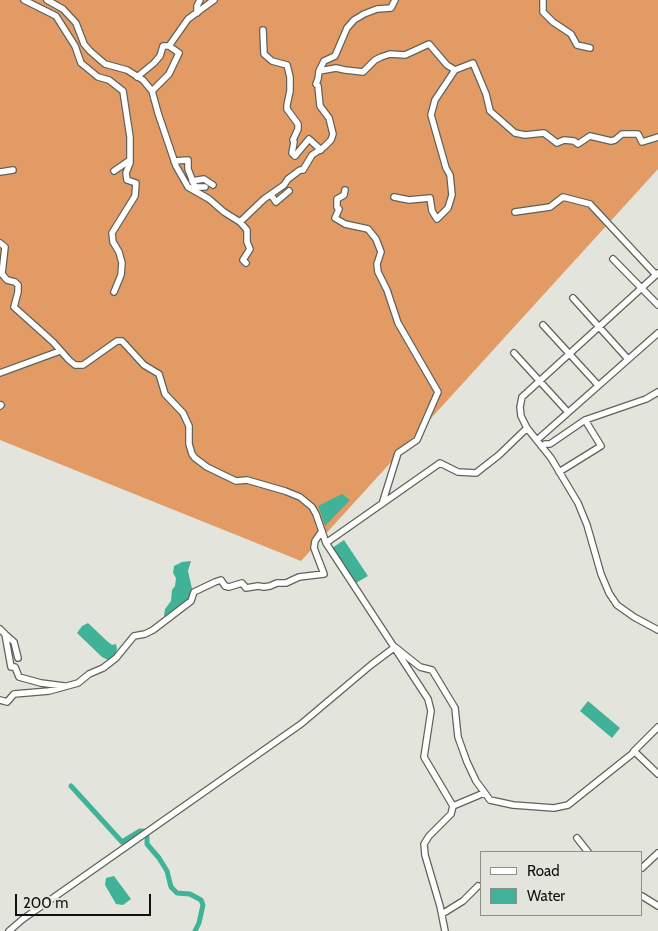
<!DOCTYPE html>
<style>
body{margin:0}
#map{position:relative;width:658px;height:931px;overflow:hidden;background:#e3e5dc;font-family:Cabin,sans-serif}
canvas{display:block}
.legend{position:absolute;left:480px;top:851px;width:162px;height:65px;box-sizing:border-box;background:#e3e5dc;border:1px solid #8f908a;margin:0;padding:6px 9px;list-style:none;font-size:15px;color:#10110e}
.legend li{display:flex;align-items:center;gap:10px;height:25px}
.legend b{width:25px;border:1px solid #8f908a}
.scale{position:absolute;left:15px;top:894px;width:136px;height:22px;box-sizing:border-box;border:2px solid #10110e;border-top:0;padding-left:6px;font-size:15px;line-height:18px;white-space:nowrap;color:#10110e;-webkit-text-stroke:4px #e3e5dc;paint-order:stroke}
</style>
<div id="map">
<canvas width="658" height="931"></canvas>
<ul class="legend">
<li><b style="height:6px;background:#fff"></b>Road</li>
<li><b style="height:14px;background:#40b297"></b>Water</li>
</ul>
<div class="scale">200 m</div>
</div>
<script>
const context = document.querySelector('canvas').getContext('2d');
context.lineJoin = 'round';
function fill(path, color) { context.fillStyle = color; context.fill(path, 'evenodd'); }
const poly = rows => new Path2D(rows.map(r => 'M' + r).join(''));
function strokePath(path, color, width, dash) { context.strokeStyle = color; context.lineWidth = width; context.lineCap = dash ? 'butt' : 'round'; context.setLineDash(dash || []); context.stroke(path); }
fill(poly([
 [0,0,658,0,658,169,301,561,0,440]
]), '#e29b65');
fill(poly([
 [342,494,350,500,325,526,318,506],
 [344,540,368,576,356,583,332,548],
 [191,561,188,571,193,593,190,600,167,617,164,616,165,609,171,601,172,590,175,586,176,578,173,573,174,566,182,562],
 [88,623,107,641,112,645,116,644,117,649,115,654,108,660,102,657,77,633,82,626],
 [588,701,620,728,612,738,580,711],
 [114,876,131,899,123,905,116,904,105,885,106,878]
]), '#40b297');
strokePath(poly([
 [71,786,122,842,140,831,143,831],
 [147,837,147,844,159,858,167,871,171,887,177,893,190,894,201,900,203,905,199,923,195,931]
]), '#40b297', 5);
const street = poly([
 [24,0,56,16,75,46,81,63,98,77,109,80,123,91,130,137,130,163,126,173,127,180,136,183,135,196,112,233,113,242,119,252,122,263,121,275,114,292],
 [47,0,63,9,76,23,84,44,90,51,105,64,127,70,143,80,152,91],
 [214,0,188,19,169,46,179,53,169,74,152,91,158,113,176,166,188,187,209,199,224,212,240,222,247,230,247,242,250,249,243,260,246,263],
 [543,0,543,12,553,22,571,34,577,45,590,48],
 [197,13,197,6,200,0],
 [263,30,264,54,272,61,287,65,290,77,290,91,287,105,287,109,298,124,298,129,293,140,294,142,292,153,295,156,309,139,321,150],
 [319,71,324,61,335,56,347,28,354,20,364,14,377,9,391,8,395,0],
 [137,77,154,63,160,56,163,46,169,46],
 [174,161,188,160,188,169,195,187,205,187],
 [114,171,130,160],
 [0,172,13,170],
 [192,181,204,179,213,185],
 [345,190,344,195,337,199,337,207,339,209,335,218,345,224,368,229,376,239,381,252,377,264,378,272,387,290,398,323,438,392,417,440,398,453,383,501],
 [271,195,276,202,289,191],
 [394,197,409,200,430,198,432,211,437,219,448,208,452,195,450,175,446,168,431,115,435,100,455,70],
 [515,212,550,207,563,197,590,204,656,275],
 [240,222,264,199,284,185,288,179,300,170,303,170,312,155,324,147,331,140,333,134,329,118,320,106,318,86,316,84,318,79,319,71,336,68,345,70,363,72,375,60,381,57,390,54,405,55,429,44,447,65,455,70,473,63,486,94,490,111,515,133,525,135,544,133,557,143,564,140,574,141,578,144,590,136,611,141,615,140,622,134,638,134,642,142,658,137],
 [0,243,5,247,2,274,7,280,15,282,18,285,18,292,14,307,53,342,69,360,75,365,83,365,117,341,122,341,144,365,159,374,165,394,183,413,189,426,189,444,192,454,195,458,207,467,236,481,247,480,285,491,300,497,312,507,316,514,326,543,428,699,431,711,424,757,453,806,451,814,429,836,424,844,425,855,440,906,445,931],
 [613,259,658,305],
 [658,273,522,397,520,407,521,416,527,428,551,458,578,503,587,525,601,574,609,593,617,605,634,617,658,630],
 [573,298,627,358],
 [543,325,597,384],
 [514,353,566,410],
 [0,373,60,351],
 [0,406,1,405],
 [585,420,646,399,658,392],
 [537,440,658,333],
 [542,447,545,444,550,444,585,420,601,446,559,472],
 [326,543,440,463,458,472,476,473,499,455,527,428],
 [0,629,5,634,11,667,15,667,19,677,41,683,64,686],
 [6,635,14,642,18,658],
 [0,700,7,702,14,694,49,691,78,683,89,674,103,668,116,658,134,636,145,634,153,630,191,601,194,592,215,582,221,580,225,586,229,587,242,583,246,588,258,586,264,587,270,586,277,583,286,583,299,577,324,574,314,548,315,541,322,531],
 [658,727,634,751,658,774],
 [453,806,484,793],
 [577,838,588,852],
 [642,868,658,853],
 [642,896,658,906],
 [442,914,463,901,478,886],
 [9,931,23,919,301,724,371,665,395,647,420,667,432,670,455,708,458,737,467,762,476,781,490,800,513,805,554,808,568,805,632,754,634,751]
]);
strokePath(street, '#606259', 8);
strokePath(street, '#fff', 5.5);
</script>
